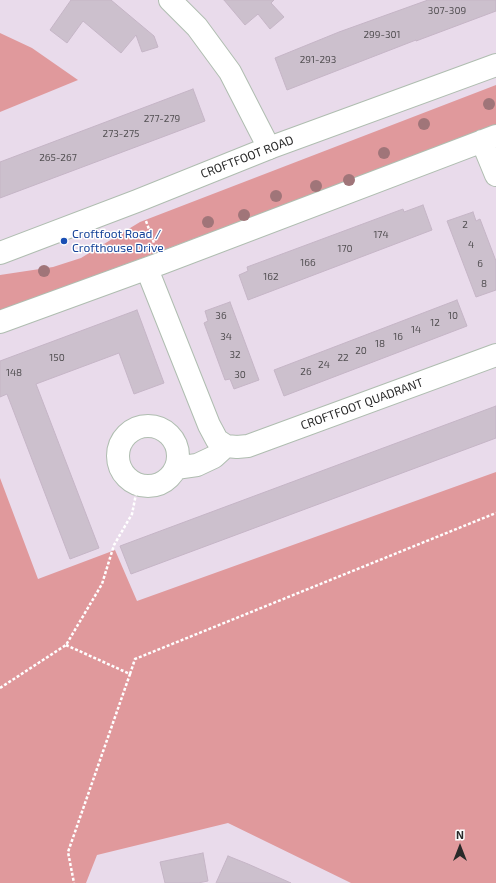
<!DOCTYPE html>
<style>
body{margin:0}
#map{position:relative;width:496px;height:883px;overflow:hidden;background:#e9dbeb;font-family:"Exo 2",sans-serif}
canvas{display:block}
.north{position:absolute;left:440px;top:827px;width:40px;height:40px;-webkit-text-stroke:3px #fff;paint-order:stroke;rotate:0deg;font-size:11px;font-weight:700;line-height:16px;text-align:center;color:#292929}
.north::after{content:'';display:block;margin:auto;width:14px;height:18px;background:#292929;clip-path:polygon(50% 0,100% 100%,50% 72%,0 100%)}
</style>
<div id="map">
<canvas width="496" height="883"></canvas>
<div class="north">N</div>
</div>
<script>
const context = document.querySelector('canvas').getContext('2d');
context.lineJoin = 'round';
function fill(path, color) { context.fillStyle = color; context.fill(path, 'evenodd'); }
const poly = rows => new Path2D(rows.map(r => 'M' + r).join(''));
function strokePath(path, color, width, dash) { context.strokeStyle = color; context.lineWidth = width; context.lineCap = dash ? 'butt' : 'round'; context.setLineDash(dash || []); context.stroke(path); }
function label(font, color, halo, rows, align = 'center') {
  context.font = font + ' "Exo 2",sans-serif'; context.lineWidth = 3; context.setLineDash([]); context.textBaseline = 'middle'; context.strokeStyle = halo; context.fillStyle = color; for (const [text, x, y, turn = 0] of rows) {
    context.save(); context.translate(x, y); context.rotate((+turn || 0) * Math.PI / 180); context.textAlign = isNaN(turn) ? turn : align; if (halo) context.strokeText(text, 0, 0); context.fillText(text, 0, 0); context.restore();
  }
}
fill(poly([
 [0,33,32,48,78,80,0,112],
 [496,85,496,126,0,311,0,275,53,267,81,258,140,222],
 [496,472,496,883,351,883,228,823,97,855,86,883,0,883,0,478,38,579,115,550,137,601]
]), '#e0999c');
const building = poly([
 [71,0,111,0,154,36,158,47,142,52,136,35,121,53,83,21,67,43,50,30,71,0],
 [224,0,274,0,271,3,284,17,270,29,258,14,245,25,224,0],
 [428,0,496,0,496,11,416,41,416,40,287,90,275,58,339,32,428,0],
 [193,89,205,121,0,198,0,162,193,89],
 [423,205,432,230,248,300,239,275,248,271,247,267,403,209,404,212,423,205],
 [473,212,476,221,480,219,496,261,496,290,476,297,447,221,473,212],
 [457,300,467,326,284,396,274,370,457,300],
 [230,302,259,380,234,389,230,379,225,380,204,323,208,321,205,311,230,302],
 [137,310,164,383,134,394,119,353,36,384,99,548,70,559,7,394,0,397,0,361,137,310],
 [496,406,496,438,131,574,120,546,496,406],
 [203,853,208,881,198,883,165,883,160,862,203,853],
 [228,856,248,864,291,883,216,883,228,856]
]);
fill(building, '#ccc0cd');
strokePath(building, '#c5b5c6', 1);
const street = poly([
 [170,0,197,27,230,72,269,148],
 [482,141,496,175],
 [147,269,209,425,217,440,226,446,237,447,248,446,496,355],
 [0,322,162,263,496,136],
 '118 456a30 30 0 1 1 60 0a30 30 0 1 1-60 0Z',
 [176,468,197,465,214,457,226,446]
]);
const secondary = poly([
 [0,253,137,201,269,148,496,65]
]);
strokePath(street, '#afbdb0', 24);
strokePath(secondary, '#afbdb0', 24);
strokePath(poly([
 [146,221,154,243],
 [66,645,130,674,68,852,74,883],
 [130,674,135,659,496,513],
 [0,688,66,645,102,584,114,545,132,514,138,484]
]), '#fff', 2.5, [3, 2]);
strokePath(street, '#fff', 22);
strokePath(secondary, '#fff', 22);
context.fillStyle = '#a07579';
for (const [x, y] of [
 [489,104],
 [424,124],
 [384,153],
 [349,180],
 [316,186],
 [276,196],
 [244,215],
 [208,222],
 [44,271]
]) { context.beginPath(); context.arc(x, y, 6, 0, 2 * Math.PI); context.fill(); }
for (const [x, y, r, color] of [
 [64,241,4,"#1a4fb4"]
]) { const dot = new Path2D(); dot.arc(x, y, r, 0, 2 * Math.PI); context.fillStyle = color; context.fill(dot); strokePath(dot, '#fff', 1.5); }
label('10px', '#524f52', null, [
 ["307-309",447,11],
 ["299-301",382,35],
 ["291-293",318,60],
 ["277-279",162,119],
 ["273-275",121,134],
 ["265-267",58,158],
 ["2",465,225],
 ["174",381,235],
 ["4",471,245],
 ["170",345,249],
 ["166",308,263],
 ["6",480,264],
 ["162",271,277],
 ["8",484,284],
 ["36",221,316],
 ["10",453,316],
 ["12",435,323],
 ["14",416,330],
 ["34",226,337],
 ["16",398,337],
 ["18",380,344],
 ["20",361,351],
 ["32",235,355],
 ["150",57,358],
 ["22",343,358],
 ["24",324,365],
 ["26",306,372],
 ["148",14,373],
 ["30",240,375]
]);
label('12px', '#292929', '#fff', [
 ["CROFTFOOT ROAD",247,157,-21],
 ["CROFTFOOT QUADRANT",362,404,-20]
]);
label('12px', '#164399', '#fff', [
 ["Croftfoot Road /",72,234],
 ["Crofthouse Drive",72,248]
], 'left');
</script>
